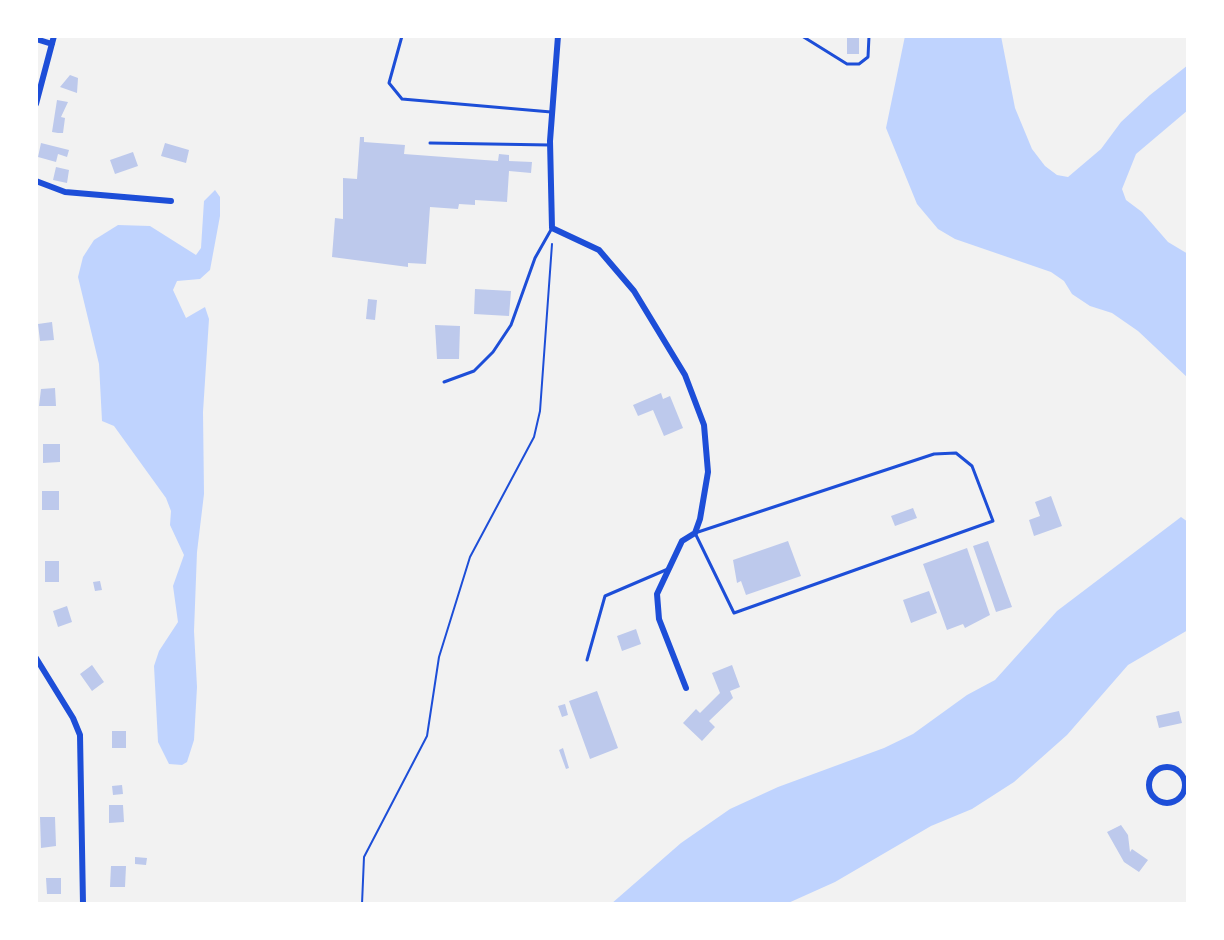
<!DOCTYPE html>
<style>
body{margin:0}
#map{position:relative;width:1224px;height:940px;overflow:hidden;background:#f2f2f2;font-family:"Fira Sans Condensed",sans-serif}
canvas{display:block}
.frame{position:absolute;inset:0;border:38px solid #fff;pointer-events:none}
</style>
<div id="map">
<canvas width="1224" height="940"></canvas>
<div class="frame"></div>
</div>
<script>
const context = document.querySelector('canvas').getContext('2d');
context.lineJoin = 'round';
function fill(path, color) { context.fillStyle = color; context.fill(path, 'evenodd'); }
const poly = rows => new Path2D(rows.map(r => 'M' + r).join(''));
function strokePath(path, color, width, dash) { context.strokeStyle = color; context.lineWidth = width; context.lineCap = dash ? 'butt' : 'round'; context.setLineDash(dash || []); context.stroke(path); }
fill(poly([
 [905,36,1001,36,1015,108,1032,149,1045,166,1057,175,1068,177,1101,149,1121,122,1150,95,1188,65,1188,110,1136,154,1122,189,1126,200,1142,212,1168,242,1188,254,1188,378,1138,331,1112,313,1090,306,1072,294,1064,281,1051,272,955,239,938,229,917,204,886,128],
 [215,190,220,197,220,216,210,270,200,279,177,281,173,290,186,318,205,307,209,319,203,412,204,494,197,552,194,631,197,687,194,740,187,762,182,765,169,764,158,742,154,666,159,651,178,622,173,586,184,555,170,525,171,511,166,498,114,426,102,421,99,364,78,277,83,257,94,240,118,225,150,226,196,255,201,248,204,201],
 [1181,517,1188,522,1188,630,1128,665,1067,735,1014,782,972,809,931,826,835,882,786,904,611,904,681,843,730,809,778,787,884,748,913,734,967,695,995,680,1057,611]
]), '#bfd3fe');
fill(poly([
 [847,36,859,36,859,54,847,54],
 [70,75,78,78,77,93,60,87],
 [57,100,68,102,61,117,65,118,63,133,58,133,52,132],
 [360,137,364,137,364,142,405,145,404,154,498,161,499,154,509,155,509,161,532,162,531,173,509,171,507,202,475,200,475,205,459,204,458,209,430,207,426,264,408,263,408,267,332,257,335,218,343,219,343,178,357,179],
 [41,143,69,150,67,157,58,154,56,162,38,157],
 [165,143,189,150,186,163,161,156],
 [133,152,138,166,115,174,110,160],
 [56,167,69,170,67,183,53,180],
 [475,289,511,291,509,316,474,314],
 [368,299,377,300,375,320,366,319],
 [52,322,54,340,40,341,38,324],
 [435,325,460,326,459,359,437,359],
 [55,388,56,406,39,406,41,389],
 [661,393,663,399,670,396,683,428,664,436,653,410,638,416,633,405],
 [43,444,60,444,60,462,43,463],
 [42,491,59,491,59,510,42,510],
 [1051,496,1062,526,1034,536,1029,520,1040,516,1035,502],
 [913,508,917,518,895,526,891,516],
 [788,541,801,576,746,595,741,581,737,583,733,560],
 [988,541,1012,607,996,612,973,546],
 [967,548,990,615,965,628,963,624,947,630,923,564],
 [45,561,59,561,59,582,45,582],
 [100,581,102,590,95,591,93,582],
 [929,591,937,613,911,623,903,600],
 [67,606,72,622,58,627,53,611],
 [636,629,641,644,622,651,617,636],
 [92,665,104,682,92,691,80,674],
 [732,665,740,687,730,691,733,698,709,721,715,727,702,741,683,723,696,709,700,713,720,693,712,673],
 [597,691,618,748,590,759,569,701],
 [565,704,568,715,562,717,558,706],
 [1179,711,1182,723,1159,728,1156,716],
 [112,731,126,731,126,748,112,748],
 [563,748,569,768,566,769,559,750],
 [122,785,123,794,113,795,112,786],
 [109,805,123,805,124,822,109,823],
 [40,817,55,817,56,846,41,848],
 [1121,825,1128,835,1130,852,1132,849,1148,860,1139,872,1124,862,1107,832],
 [135,857,147,858,146,865,135,864],
 [111,866,126,866,125,887,110,887],
 [46,878,61,878,61,894,47,894]
]), '#bdc9ec');
strokePath(poly([
 [362,904,364,857,427,736,439,657,470,557,534,437,540,411,552,244]
]), '#1d4ed8', 2);
strokePath(poly([
 [402,36,389,83,402,99,551,112],
 [802,36,847,64,859,64,868,57,869,36],
 [430,143,550,145],
 [444,382,474,371,493,352,511,325,535,258,552,228],
 [956,453,972,466,993,521,734,613,695,533,934,454,956,453],
 [587,660,605,596,668,569]
]), '#1d4ed8', 3);
strokePath(poly([
 [558,36,550,141,552,228,599,250,634,291,685,375,704,425,708,472,700,519,695,533,682,541,657,594,659,619,686,688],
 [36,39,52,44],
 [36,104,54,36],
 [36,181,65,192,171,201],
 [36,658,73,718,80,735,83,904],
 '1149 785a18 18 0 1 1 36 0a18 18 0 1 1-36 0Z'
]), '#1d4ed8', 6);
</script>
